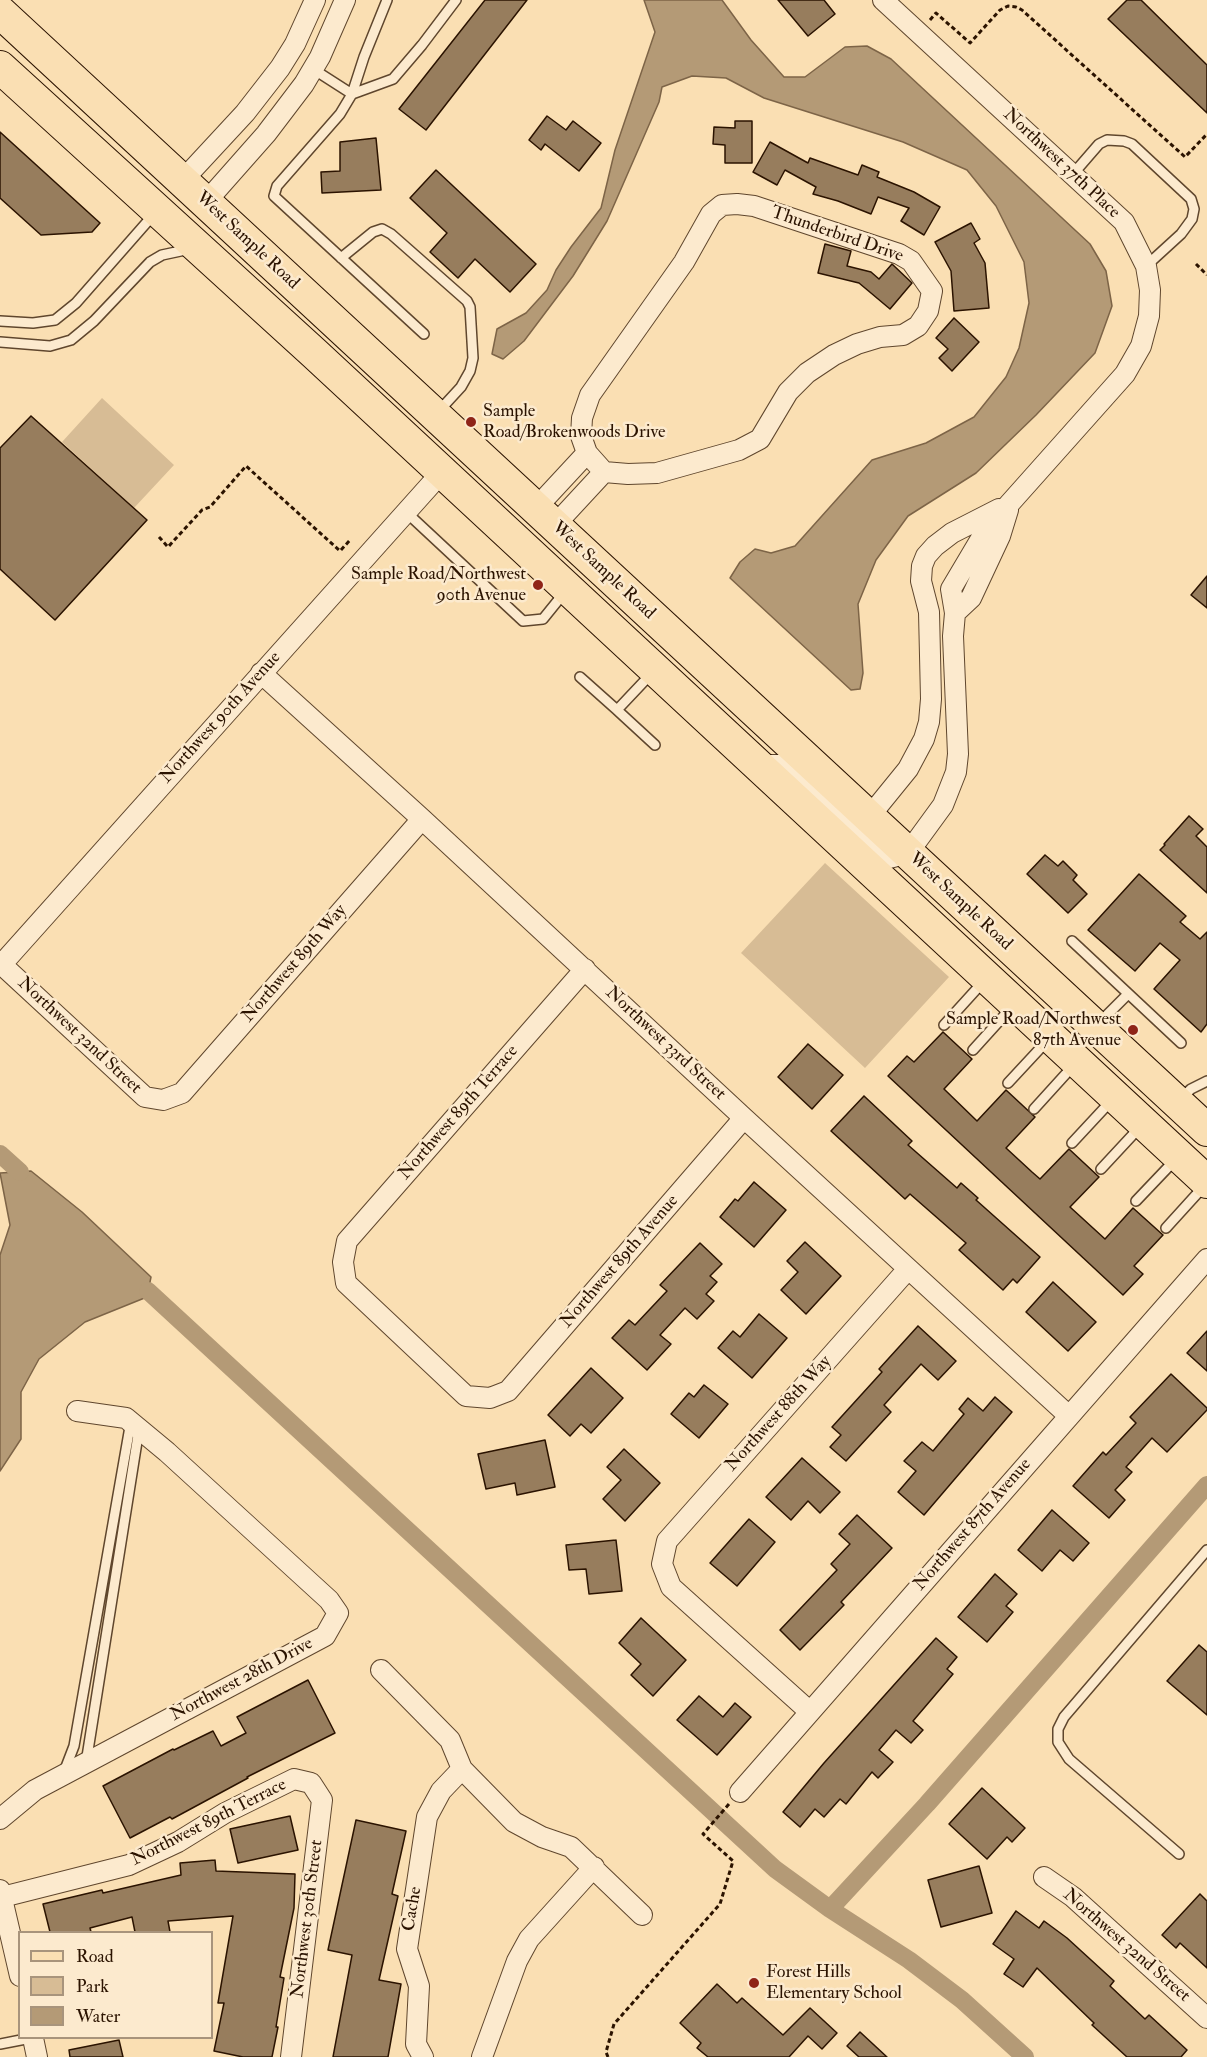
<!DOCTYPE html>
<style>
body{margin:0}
#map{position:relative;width:1207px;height:2057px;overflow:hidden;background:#fadfb3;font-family:"IM FELL Double Pica",serif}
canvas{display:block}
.legend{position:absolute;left:18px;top:1931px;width:195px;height:108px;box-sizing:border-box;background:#fceace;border:2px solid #a8947c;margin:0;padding:8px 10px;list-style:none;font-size:18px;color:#2b1300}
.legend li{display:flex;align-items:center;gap:12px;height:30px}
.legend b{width:30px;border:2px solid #a8947c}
</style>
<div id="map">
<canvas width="1207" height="2057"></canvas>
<ul class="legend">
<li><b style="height:8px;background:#fadfb3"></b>Road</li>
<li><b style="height:16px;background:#d7bc95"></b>Park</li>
<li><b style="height:16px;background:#b49a76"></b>Water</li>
</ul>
</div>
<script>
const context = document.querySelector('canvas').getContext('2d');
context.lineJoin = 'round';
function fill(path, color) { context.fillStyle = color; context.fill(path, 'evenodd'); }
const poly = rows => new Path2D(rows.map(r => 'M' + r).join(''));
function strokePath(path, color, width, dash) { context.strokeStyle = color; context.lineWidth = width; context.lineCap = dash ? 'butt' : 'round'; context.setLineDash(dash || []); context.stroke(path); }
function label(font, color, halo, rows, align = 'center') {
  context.font = font + ' "IM FELL Double Pica",serif'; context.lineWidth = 5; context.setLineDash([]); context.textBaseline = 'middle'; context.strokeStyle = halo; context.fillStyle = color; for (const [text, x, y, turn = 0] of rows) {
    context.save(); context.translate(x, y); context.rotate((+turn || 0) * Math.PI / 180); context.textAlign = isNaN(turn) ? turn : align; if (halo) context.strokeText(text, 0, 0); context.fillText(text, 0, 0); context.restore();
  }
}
fill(poly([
 [102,398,174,465,134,508,62,442],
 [825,863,949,977,865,1068,741,953]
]), '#d7bc95');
const water = poly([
 [644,0,722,0,751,40,784,77,805,77,845,47,867,46,891,59,1090,244,1106,271,1112,306,1095,353,1036,415,976,473,908,516,876,560,858,604,863,673,860,689,851,690,730,578,740,562,755,549,771,553,795,546,872,460,926,443,974,417,1006,377,1019,348,1029,303,1024,262,996,206,967,170,903,142,764,98,726,78,692,76,662,87,659,102,607,221,573,276,524,341,503,359,492,354,497,329,526,313,547,290,556,270,571,247,601,208,615,150,655,32,644,0],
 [31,1171,82,1212,151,1277,147,1297,85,1322,39,1359,21,1392,21,1439,0,1471,0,1255,10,1225,0,1173,31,1171]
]);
fill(water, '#b49a76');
strokePath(water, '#7d6447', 1.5);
strokePath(poly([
 [0,1154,20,1172],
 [148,1291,775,1869,830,1909,909,1960,962,2000,1025,2057],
 [830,1909,927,1804,1207,1485]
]), '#b49a76', 18);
const building = poly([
 [485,0,527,0,426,130,399,109,485,0],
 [778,0,824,0,835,14,808,36,778,0],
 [1127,0,1141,0,1207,65,1207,113,1108,19,1127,0],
 [547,116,566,130,573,121,601,143,579,171,545,144,541,150,529,140,547,116],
 [735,121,752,121,752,163,725,163,725,145,713,144,714,127,735,128,735,121],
 [0,132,100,223,92,232,41,235,0,198,0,132],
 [376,138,381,190,322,193,321,172,340,171,340,142,376,138],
 [770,142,808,163,810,158,858,175,862,165,879,172,877,177,914,192,940,207,924,235,901,221,909,208,878,197,871,214,838,201,813,194,816,187,785,170,777,185,753,172,770,142],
 [436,170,536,264,510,292,475,259,458,278,430,252,447,233,410,198,436,170],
 [971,223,980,239,974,243,985,263,989,308,954,311,951,271,935,242,971,223],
 [825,244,851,251,847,266,871,272,879,279,892,264,912,283,890,309,859,283,818,273,825,244],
 [954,318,979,342,952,371,939,358,948,349,936,338,954,318],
 [31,416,147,520,55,620,0,569,0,448,31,416],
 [1207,576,1207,608,1191,595,1207,576],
 [1189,816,1203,829,1196,836,1207,847,1207,893,1160,850,1165,845,1164,844,1189,816],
 [1045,855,1058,866,1063,861,1077,875,1073,880,1087,894,1068,913,1027,874,1045,855],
 [1139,874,1186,916,1180,922,1200,939,1207,932,1207,1024,1201,1032,1154,989,1180,960,1160,943,1135,971,1088,930,1139,874],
 [943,1032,972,1059,944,1089,977,1121,1006,1090,1035,1117,1006,1148,1032,1172,1040,1179,1069,1149,1099,1177,1070,1207,1105,1239,1133,1208,1163,1235,1134,1266,1143,1274,1123,1295,888,1076,907,1056,914,1062,943,1032],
 [808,1044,843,1075,812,1109,778,1077,808,1044],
 [864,1096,912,1141,908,1145,957,1188,961,1183,978,1198,976,1200,1040,1257,1017,1283,1013,1279,1003,1290,959,1250,966,1243,910,1194,905,1199,831,1131,864,1096],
 [754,1182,786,1210,754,1247,720,1217,735,1199,738,1201,754,1182],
 [805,1242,841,1276,806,1314,781,1290,798,1272,787,1261,805,1242],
 [700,1243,722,1264,710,1276,717,1282,706,1294,714,1301,697,1319,685,1308,660,1335,671,1344,647,1370,612,1338,629,1320,635,1325,667,1291,660,1285,700,1243],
 [1053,1282,1096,1322,1068,1351,1026,1312,1053,1282],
 [759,1314,787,1338,752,1378,718,1348,733,1331,740,1337,759,1314],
 [918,1326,956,1361,938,1380,921,1364,884,1405,891,1412,846,1461,830,1447,841,1435,832,1427,882,1372,879,1369,918,1326],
 [1207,1331,1207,1371,1187,1353,1207,1331],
 [591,1368,623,1398,591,1433,581,1424,570,1436,548,1415,591,1368],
 [1171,1374,1207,1408,1207,1410,1167,1452,1152,1438,1126,1467,1132,1472,1115,1490,1125,1500,1109,1518,1073,1486,1103,1452,1106,1455,1136,1423,1130,1417,1171,1374],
 [704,1385,728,1404,699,1438,671,1414,689,1393,694,1397,704,1385],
 [995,1397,1012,1412,924,1515,898,1492,916,1471,904,1461,922,1442,933,1451,964,1414,959,1409,968,1398,983,1411,995,1397],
 [545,1440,555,1487,517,1495,515,1483,486,1489,478,1454,545,1440],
 [624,1449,660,1483,625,1521,603,1499,621,1480,607,1467,624,1449],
 [802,1458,840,1492,820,1513,808,1501,791,1520,766,1497,802,1458],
 [1052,1510,1089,1543,1073,1561,1060,1550,1042,1571,1018,1550,1052,1510],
 [857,1515,892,1548,841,1602,844,1605,800,1650,780,1630,837,1570,831,1564,850,1544,839,1534,857,1515],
 [749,1519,775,1542,737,1586,710,1563,749,1519],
 [616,1540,622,1591,589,1594,586,1569,569,1570,566,1545,616,1540],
 [995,1574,1017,1594,1006,1606,1013,1612,987,1642,958,1617,995,1574],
 [641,1618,686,1660,653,1696,631,1675,641,1664,619,1643,641,1618],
 [936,1638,957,1657,947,1669,953,1674,913,1721,923,1730,911,1743,896,1730,879,1750,893,1762,878,1778,872,1772,846,1804,840,1799,824,1817,815,1809,800,1827,783,1812,824,1763,936,1638],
 [1199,1645,1207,1652,1207,1715,1167,1681,1199,1645],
 [308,1680,335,1733,247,1777,248,1778,172,1819,170,1817,130,1838,103,1786,173,1749,174,1750,213,1731,221,1746,246,1733,237,1717,308,1680],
 [699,1696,723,1717,735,1703,751,1717,717,1755,677,1720,699,1696],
 [982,1788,1025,1828,1012,1842,1007,1837,987,1859,949,1824,982,1788],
 [290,1816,298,1850,238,1863,230,1829,290,1816],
 [356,1820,406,1831,392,1894,398,1896,379,1980,401,1984,388,2057,333,2057,352,1955,328,1950,356,1820],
 [215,1860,216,1871,295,1874,294,1908,280,1977,284,1978,276,2027,278,2027,272,2057,243,2057,214,2051,224,2003,218,2003,233,1916,168,1921,170,1932,135,1932,132,1917,90,1928,91,1932,50,1932,43,1904,102,1890,103,1893,181,1875,180,1863,215,1860],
 [979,1866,992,1913,941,1927,928,1880,979,1866],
 [1200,1894,1207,1901,1207,1968,1180,1943,1176,1948,1162,1935,1200,1894],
 [1016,1911,1039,1928,1044,1921,1067,1938,1114,1981,1110,1986,1145,2019,1149,2015,1187,2050,1181,2057,1127,2057,1092,2025,1094,2023,1037,1968,1023,1987,1004,1974,1014,1959,993,1944,1016,1911],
 [717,1984,737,2003,742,1998,783,2035,810,2008,837,2033,822,2049,808,2036,789,2057,708,2057,697,2048,701,2043,680,2023,717,1984],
 [860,2032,887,2057,859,2057,847,2046,860,2032],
 [119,2040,123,2057,70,2057,69,2050,119,2040]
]);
fill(building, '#977d5d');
strokePath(building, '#2b1300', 1.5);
const lane = poly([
 [313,69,352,94,364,57,387,0],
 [1073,174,1099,144,1107,140,1124,141,1132,144,1191,199,1194,209,1192,219,1181,234,1146,266],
 [341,258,373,232,382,229,391,234,467,301,470,307,473,358,470,371,461,387,438,412],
 [0,321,33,323,55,320,76,303,155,213],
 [424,334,274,196,277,186,340,114,352,94,393,79,422,45,456,0],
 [0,342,50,346,71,340,94,321,150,262,162,255,190,249],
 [406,512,523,621,543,619,564,593],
 [651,674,617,710,655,745],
 [580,677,617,710],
 [1072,941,1181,1043],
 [1099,1023,1128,994],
 [944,1025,983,982],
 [973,1050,1011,1008],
 [1008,1083,1047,1041],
 [1179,1100,1191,1089,1207,1081],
 [1034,1109,1073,1066],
 [1072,1143,1111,1101],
 [1101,1169,1140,1127],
 [1136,1201,1175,1160],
 [1166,1228,1205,1185],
 [86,1763,139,1429],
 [64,1772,74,1746,131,1421],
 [1179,1854,1069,1759,1058,1742,1058,1729,1064,1717,1207,1550],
 [0,2044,31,2038]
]);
const street = poly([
 [182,181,245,113,280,68,295,44,315,0],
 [205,203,266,134,304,84,320,57,345,0],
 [737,204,754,206,899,254,911,261,932,291,928,311,918,326,903,335,880,337,857,344,834,355,807,373,788,392,760,439,739,450,657,473,628,474,604,472,587,453,581,436,582,418,590,395,684,262,711,214,722,205,737,204],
 [536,508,587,453],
 [554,526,604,472],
 [955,613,971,598,1000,536,1008,510],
 [261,673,422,819,744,1118,1069,1416],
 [758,765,781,765,868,845,889,858,908,853,943,805,956,772,958,754,953,636,955,613,951,589,986,530,1125,374,1141,346,1149,316,1150,290,1146,266,1124,222,883,0],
 [869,817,908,769,924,739,929,722,931,699,929,612,921,581,922,566,926,556,935,546,952,533,999,509],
 [0,963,145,1097,163,1100,182,1093,422,819],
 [2,964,442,472],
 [585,969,347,1241,343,1262,346,1283,466,1396,490,1398,508,1391,744,1118],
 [381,1670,450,1740,462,1769,514,1822,542,1837,571,1847,642,1915],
 [809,1711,671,1587,662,1564,667,1541,908,1269],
 [740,1792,1207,1259],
 [0,1819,35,1790,325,1636,338,1613,329,1600,167,1452,126,1418,77,1411],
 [1044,1877,1073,1897,1207,2018],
 [0,1890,20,1976],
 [2,1897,129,1865,178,1842,225,1813,294,1779,311,1783,322,1800,291,2057],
 [33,2038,37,2057],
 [423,2057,416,2044,419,1986,407,1949,427,1817,441,1791,462,1769],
 [482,2057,517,1961,529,1939,594,1867]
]);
const primary = poly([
 [0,12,1207,1130],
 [0,67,314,353,1207,1182]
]);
strokePath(lane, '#5f462d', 12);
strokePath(street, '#5f462d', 22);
strokePath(primary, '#2b1300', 34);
strokePath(poly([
 [930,20,936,13,970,43,1000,10,1008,6,1016,7,1022,10,1185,157,1207,134],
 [1196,264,1207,275],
 [159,537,168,547,202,510,210,507,246,466,340,551,351,539],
 [608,2057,606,2052,614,2024,720,1904,733,1861,703,1834,729,1804]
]), '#2b1300', 3, [4.5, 3]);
strokePath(lane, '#fceace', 9);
strokePath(street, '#fceace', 20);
strokePath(primary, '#fadfb3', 32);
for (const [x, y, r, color] of [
 [471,422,6,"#8f2418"],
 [538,585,6,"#8f2418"],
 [1133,1030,6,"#8f2418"],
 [754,1983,6,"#8f2418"]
]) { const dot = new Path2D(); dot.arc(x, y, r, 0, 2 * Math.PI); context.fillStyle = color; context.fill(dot); strokePath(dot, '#fceace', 2); }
label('18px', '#2b1300', '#fceace', [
 ["Northwest 37th Place",1061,164,43],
 ["Thunderbird Drive",837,235,19],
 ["West Sample Road",247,241,43],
 ["West Sample Road",603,571,43],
 ["Northwest 90th Avenue",221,718,-48],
 ["West Sample Road",960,902,43],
 ["Northwest 89th Way",295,964,-49],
 ["Northwest 32nd Street",79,1036,43],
 ["Northwest 33rd Street",665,1044,43],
 ["Northwest 89th Terrace",459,1113,-49],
 ["Northwest 89th Avenue",620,1262,-49],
 ["Northwest 88th Way",779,1414,-48],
 ["Northwest 87th Avenue",973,1525,-49],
 ["Northwest 28th Drive",242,1680,-28],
 ["Northwest 89th Terrace",209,1823,-27],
 ["Cache",413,1909,-81],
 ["Northwest 30th Street",308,1919,-83],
 ["Northwest 32nd Street",1126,1946,41]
]);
label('18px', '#2b1300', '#fceace', [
 ["Sample",483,412],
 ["Road/Brokenwoods Drive",483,433],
 ["Sample Road/Northwest",526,575,"right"],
 ["90th Avenue",526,596,"right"],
 ["Sample Road/Northwest",1121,1020,"right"],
 ["87th Avenue",1121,1041,"right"],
 ["Forest Hills",766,1973],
 ["Elementary School",766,1994]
], 'left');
</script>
